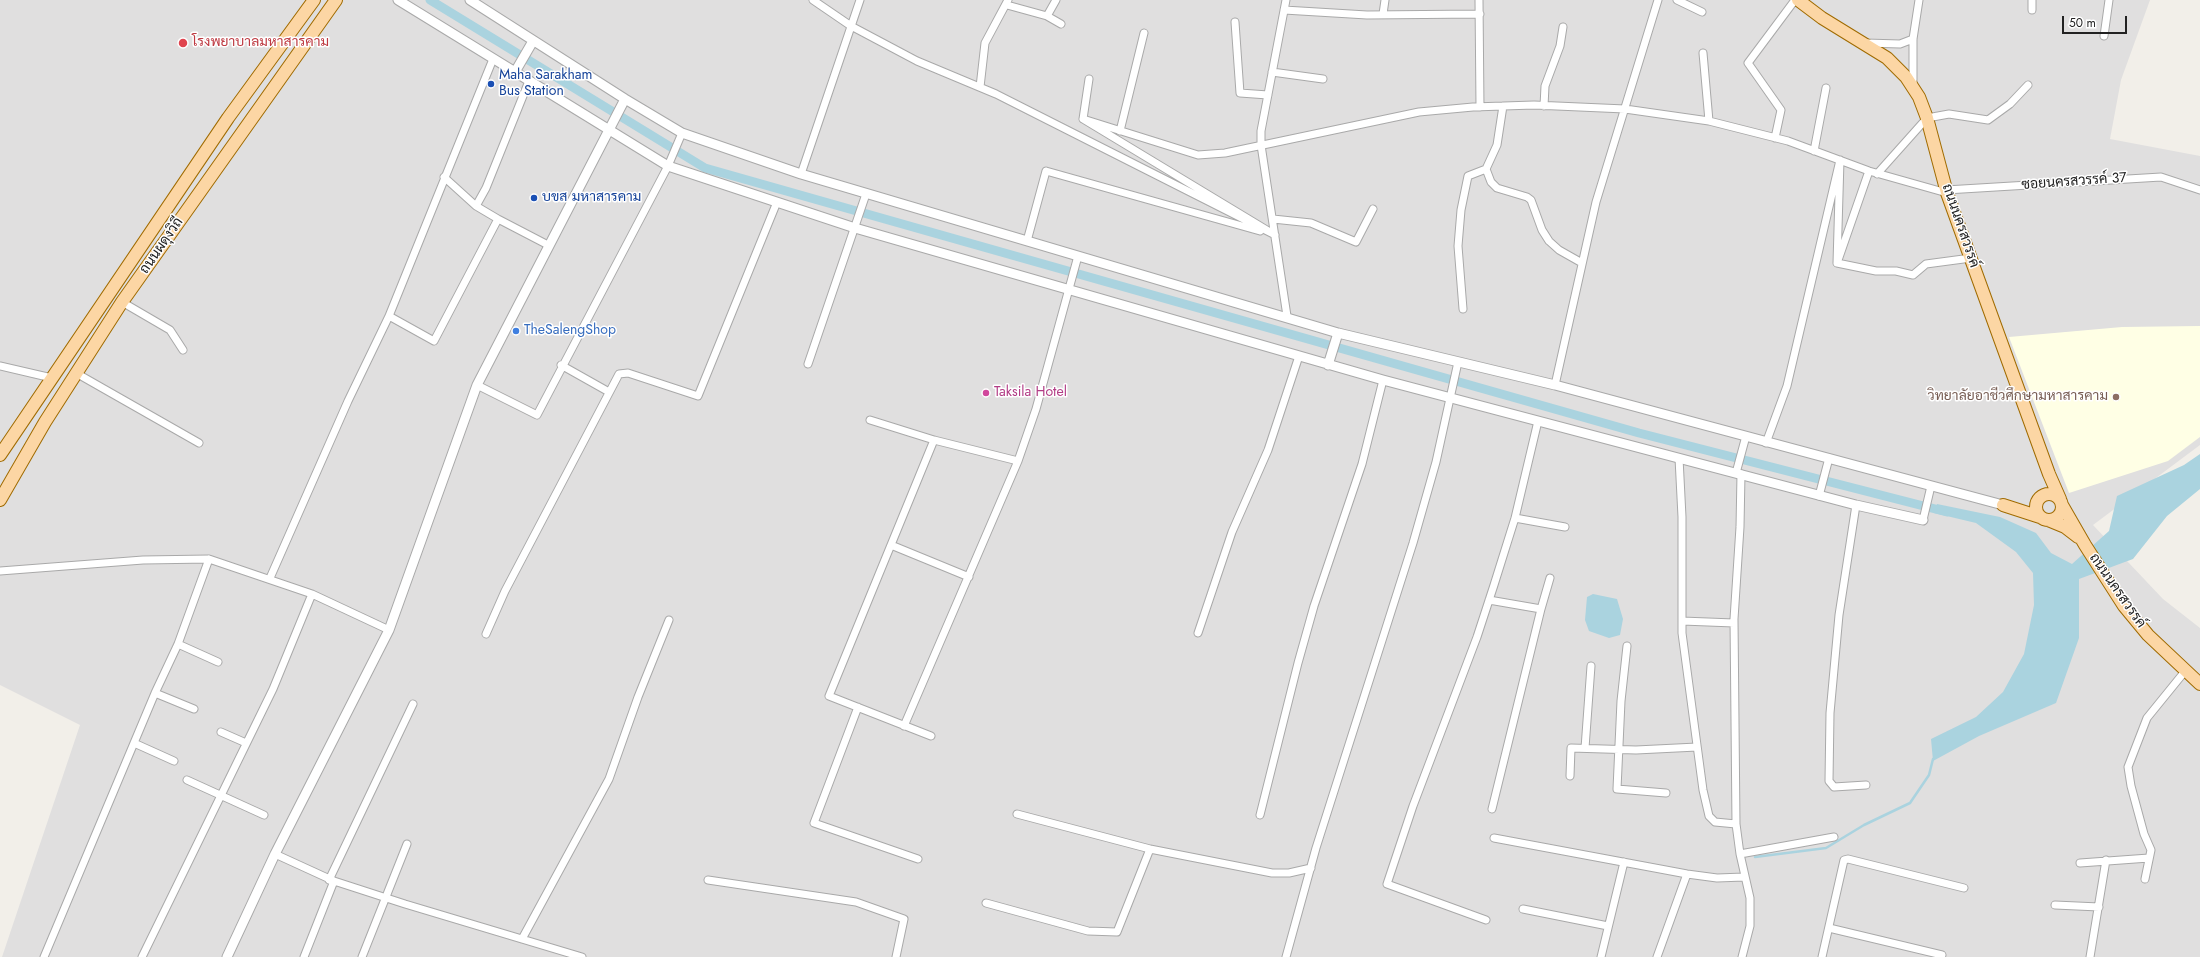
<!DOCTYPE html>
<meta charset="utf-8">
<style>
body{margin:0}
#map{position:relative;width:2200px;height:957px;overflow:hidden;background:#f2efe9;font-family:Jost,sans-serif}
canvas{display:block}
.scale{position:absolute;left:2062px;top:16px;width:65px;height:18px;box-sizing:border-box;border:2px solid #222;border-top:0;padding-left:5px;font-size:12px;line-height:14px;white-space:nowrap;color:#222;-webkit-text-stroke:3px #fff;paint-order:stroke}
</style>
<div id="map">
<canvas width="2200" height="957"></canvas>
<div class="scale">50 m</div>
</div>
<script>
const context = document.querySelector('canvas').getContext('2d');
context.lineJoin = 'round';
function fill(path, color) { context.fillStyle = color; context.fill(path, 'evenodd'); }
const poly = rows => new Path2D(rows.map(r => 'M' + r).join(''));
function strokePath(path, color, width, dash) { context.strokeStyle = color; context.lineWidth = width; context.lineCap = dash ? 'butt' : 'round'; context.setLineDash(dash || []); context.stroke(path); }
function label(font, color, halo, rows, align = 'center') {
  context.font = font + ' Jost,Sarabun,sans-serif'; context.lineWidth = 3; context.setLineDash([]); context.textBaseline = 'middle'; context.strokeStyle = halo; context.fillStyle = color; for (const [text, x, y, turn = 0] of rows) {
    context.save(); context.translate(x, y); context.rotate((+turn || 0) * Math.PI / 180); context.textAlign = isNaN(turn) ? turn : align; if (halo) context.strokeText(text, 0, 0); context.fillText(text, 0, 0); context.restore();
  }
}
fill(poly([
 [0,0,2150,0,2121,80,2110,139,2200,156,2200,445,2093,525,2163,599,2200,628,2200,957,2,957,80,725,0,685]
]), '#e0dfdf');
fill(poly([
 [2200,326,2200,437,2168,461,2069,493,2009,337,2122,327]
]), '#ffffe5');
fill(poly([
 [2200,454,2200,489,2167,516,2133,559,2079,579,2079,638,2056,703,1979,736,1933,761,1931,739,1976,717,2003,692,2024,654,2034,605,2033,573,2016,552,1976,523,1934,513,1937,504,2000,517,2036,533,2051,553,2072,564,2109,531,2117,496,2184,465],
 [1593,594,1617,599,1623,619,1620,635,1609,638,1589,631,1585,620,1587,597]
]), '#aad3df');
strokePath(poly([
 [1755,857,1826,848,1864,825,1910,803,1929,775,1933,759]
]), '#aad3df', 2.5);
strokePath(poly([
 [430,0,705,168,1639,433,1947,512]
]), '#aad3df', 9);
const minor = poly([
 [813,0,851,26,917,61,996,94,1275,235,1083,119,1198,155,1225,153,1419,112,1473,107,1534,105,1625,109,1709,121,1788,141,1869,171,1947,193],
 [1286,0,1261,131,1261,145,1287,316],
 [1479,0,1480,107],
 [1677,0,1702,12],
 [2032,0,2032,10],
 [1007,5,1047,16,1061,24],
 [1284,10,1367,15,1480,14],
 [1383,14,1385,0],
 [1047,16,1056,0],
 [1235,22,1240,93,1268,95],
 [2104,36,2109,0],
 [1866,43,1900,44,1913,39],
 [1703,53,1709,121],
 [1272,72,1323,79],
 [1913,83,1913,39,1919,0],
 [980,87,985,43,1008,0],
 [1544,106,1545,86,1560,46,1563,27],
 [1083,119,1089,79],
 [1120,131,1144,33],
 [1775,138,1781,110,1748,63,1795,0],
 [1814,151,1826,88],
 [1486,169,1491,182,1497,188,1527,197,1531,200,1542,230,1549,241,1559,250,1582,263],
 [801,174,860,0],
 [1877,174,1927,118,1949,114,1988,120,2010,104,2028,85],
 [444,177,476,206,486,188,529,81],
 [1946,190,2161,177,2200,190],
 [476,206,498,219,548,245],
 [1273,219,1311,223,1356,242,1373,209],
 [1027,241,1046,171,1260,231],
 [1837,263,1876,271,1896,271,1913,275,1926,264,1971,258],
 [122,302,170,330,183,350],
 [1463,309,1458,246,1461,210,1468,176,1486,169,1497,145,1503,106],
 [389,316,434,341,498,219],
 [808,364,866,194],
 [561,365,609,392],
 [0,366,52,378],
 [76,373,199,443],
 [477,385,537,415,668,166,682,133],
 [1555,385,1596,202,1658,0],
 [870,420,934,440,1018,461],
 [1766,443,1787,386,1840,160,1837,263,1869,171],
 [1679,458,1682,517,1682,633,1703,790,1709,816,1715,822,1736,824],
 [1736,473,1746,436],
 [1741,474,1740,527,1734,619,1736,824,1740,854,1750,898,1750,926,1742,957],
 [1819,496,1829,458],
 [1856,505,1839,615,1830,713,1829,781,1834,787,1866,785],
 [1515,518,1565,527],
 [1923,520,1931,486],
 [891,545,969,577],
 [0,571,143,560,209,559,312,594,389,630],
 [270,578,348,401,389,316,493,59],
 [1489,600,1541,609,1492,809],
 [1541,609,1550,578],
 [1682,621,1734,623],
 [1198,633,1232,532,1268,450,1299,356],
 [486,634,505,591,619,374,628,373,698,396,777,202],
 [178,644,218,662],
 [1627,646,1621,701,1617,789,1666,793],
 [155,693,194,709],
 [858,707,814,823,918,859],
 [904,726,1018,461,1036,409,1078,256],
 [221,732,246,743],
 [931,736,829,696,934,440],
 [134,743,174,761],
 [1585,748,1591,666],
 [1570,776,1571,748,1636,750,1697,747],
 [187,780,264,815],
 [1017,814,1150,849,1272,873,1289,873,1311,868],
 [1260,815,1298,663,1314,606,1362,464,1383,380],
 [1494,838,1687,874,1717,878,1744,877],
 [275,854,334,881,405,904,582,957],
 [1740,854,1834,837],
 [2080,863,2149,858],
 [2145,879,2151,850,2144,834,2131,786,2128,767,2147,718,2186,670],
 [329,880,413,704],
 [708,880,856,902,904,919,896,957],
 [986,903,1088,931,1117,932,1150,849],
 [2055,905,2099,907],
 [1523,909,1608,926],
 [1486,920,1387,884,1413,806,1477,637,1494,585,1515,518,1538,421],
 [1829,928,1942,955],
 [522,939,609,779,638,697,669,620],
 [44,957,155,693,178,644,209,559],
 [142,957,273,689,312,594],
 [304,957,334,881],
 [362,957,407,844],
 [1286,957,1316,848,1413,543,1436,462,1458,362],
 [1601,957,1624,862],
 [1657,957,1687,874],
 [1822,957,1844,860,1848,859,1964,888],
 [2090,957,2106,860]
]);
const tertiary = poly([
 [398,0,668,166,855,228,1383,380,1856,505,1923,520],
 [470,0,625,99,682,133,801,174,1338,333,1555,385,2003,505],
 [515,72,533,41],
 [1328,365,1338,333],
 [227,957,275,854,389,630,477,385,625,99]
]);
const primary = poly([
 [1798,0,1822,18,1887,58,1906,77,1919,97,1927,118,1947,193,2049,474,2060,499],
 [0,455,228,118,314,0],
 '2036 507a13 13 0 1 1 26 0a13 13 0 1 1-26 0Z',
 [0,500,45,422,122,302,336,0],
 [2003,505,2040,517],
 [2062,505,2085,545,2124,606,2148,635,2200,684],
 [2048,520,2065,527,2078,537]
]);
strokePath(minor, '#a9a9a9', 9);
strokePath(tertiary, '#a9a9a9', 11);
strokePath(primary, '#a06b00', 14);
strokePath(minor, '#fff', 7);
strokePath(tertiary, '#fff', 9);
strokePath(primary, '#fcd6a4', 12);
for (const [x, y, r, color] of [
 [183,43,5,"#e0444e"],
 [491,84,4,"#1a4fb4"],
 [534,198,4,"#1a4fb4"],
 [516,331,4,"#3f7fe0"],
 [986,393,4,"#d1479c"],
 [2116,397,4,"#8d6e63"]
]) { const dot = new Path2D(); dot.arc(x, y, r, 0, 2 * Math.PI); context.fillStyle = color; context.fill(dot); strokePath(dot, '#fff', 1.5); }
label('14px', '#be3a42', '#fff', [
 ["โรงพยาบาลมหาสารคาม",192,43]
], 'left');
label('14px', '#164399', '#fff', [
 ["Maha Sarakham",499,76],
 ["Bus Station",499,92],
 ["บขส มหาสารคาม",542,198]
], 'left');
label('14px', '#222', '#fff', [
 ["ซอยนครสวรรค์ 37",2074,182,-4],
 ["ถนนนครสวรรค์",1960,226,71],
 ["ถนนผดุงวิถี",162,246,-55],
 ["ถนนนครสวรรค์",2117,591,55]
]);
label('14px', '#366cbe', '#fff', [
 ["TheSalengShop",524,331]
], 'left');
label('14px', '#b23c85', '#fff', [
 ["Taksila Hotel",994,393]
], 'left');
label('14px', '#785e54', '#fff', [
 ["วิทยาลัยอาชีวศึกษามหาสารคาม",2108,397]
], 'right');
</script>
